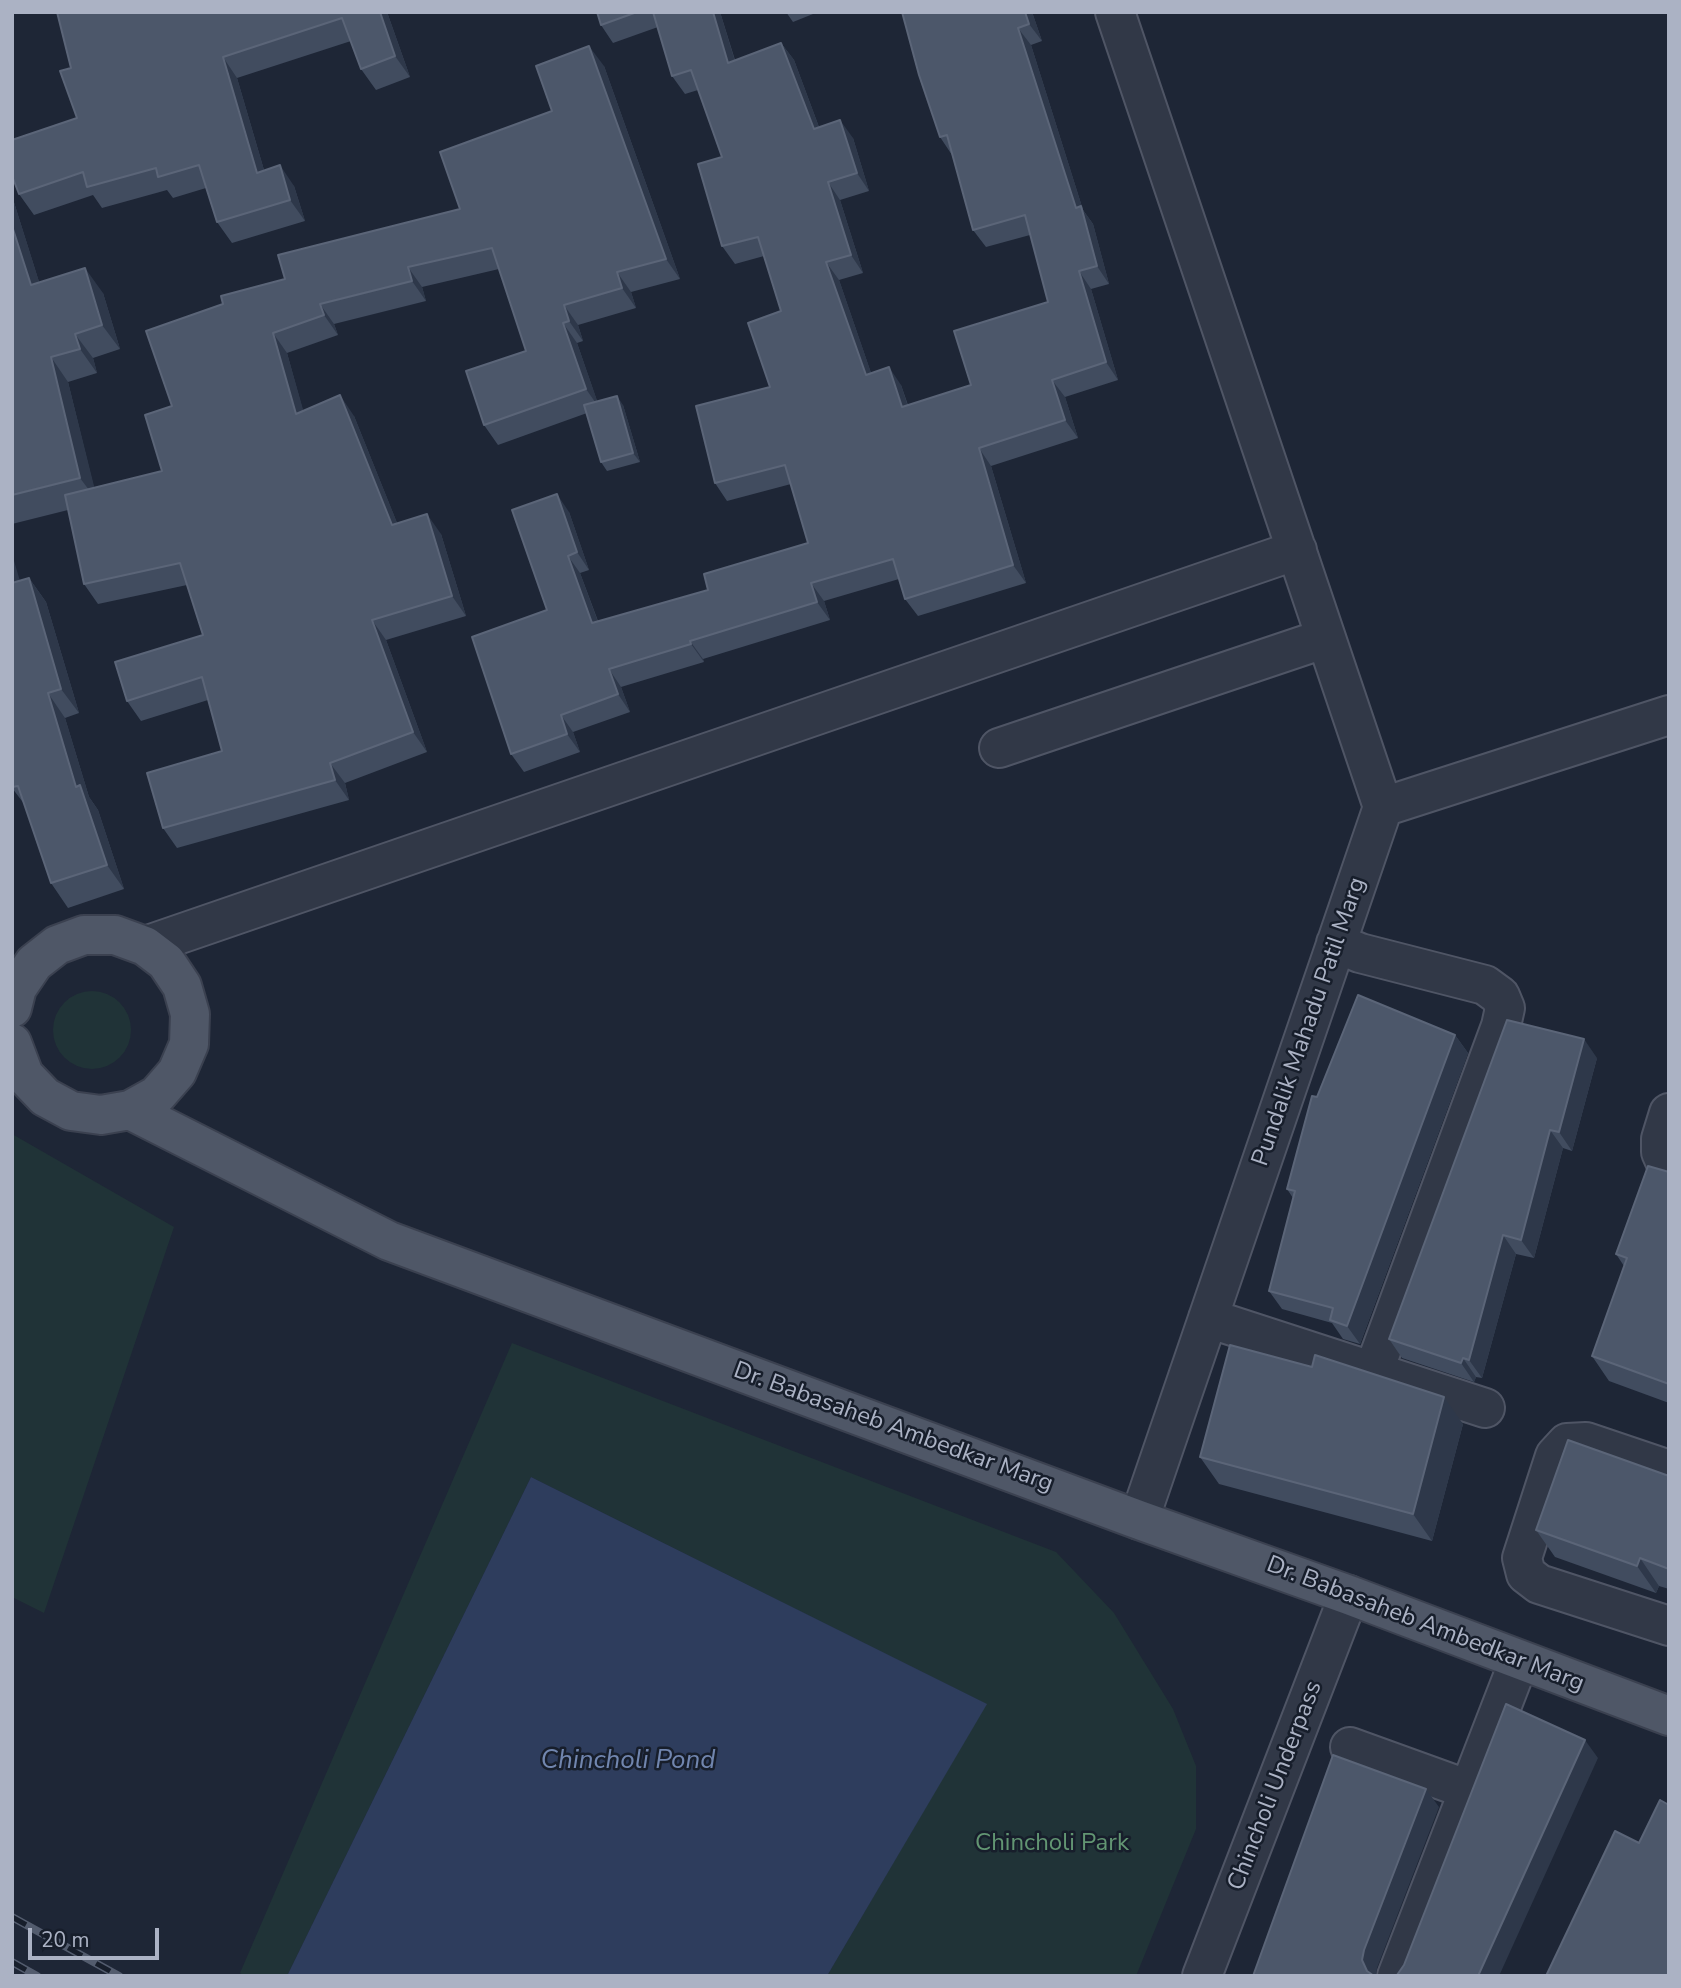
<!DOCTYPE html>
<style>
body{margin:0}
#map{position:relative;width:1681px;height:1988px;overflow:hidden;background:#1e2636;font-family:"Nunito Sans",sans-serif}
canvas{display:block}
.frame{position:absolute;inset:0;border:14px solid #abb2c4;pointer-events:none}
.scale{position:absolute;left:28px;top:1928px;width:131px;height:32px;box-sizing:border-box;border:4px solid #abb2c4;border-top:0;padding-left:9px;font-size:21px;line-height:24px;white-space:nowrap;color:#abb2c4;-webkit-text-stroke:5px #171e2b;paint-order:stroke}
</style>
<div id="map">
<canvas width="1681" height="1988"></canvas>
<div class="frame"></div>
<div class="scale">20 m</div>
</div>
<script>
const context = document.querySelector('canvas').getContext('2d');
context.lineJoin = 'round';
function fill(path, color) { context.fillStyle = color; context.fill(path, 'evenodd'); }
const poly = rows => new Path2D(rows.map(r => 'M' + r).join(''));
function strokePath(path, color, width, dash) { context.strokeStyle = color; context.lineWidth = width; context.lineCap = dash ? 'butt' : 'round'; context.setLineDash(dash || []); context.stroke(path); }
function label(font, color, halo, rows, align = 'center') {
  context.font = font + ' "Nunito Sans",sans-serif'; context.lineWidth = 5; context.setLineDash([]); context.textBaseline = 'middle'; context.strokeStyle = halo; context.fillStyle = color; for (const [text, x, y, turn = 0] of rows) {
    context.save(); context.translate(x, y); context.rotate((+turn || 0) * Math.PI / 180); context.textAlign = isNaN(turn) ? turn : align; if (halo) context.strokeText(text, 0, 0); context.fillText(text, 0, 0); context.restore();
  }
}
fill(poly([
 '53 1030a39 39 0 1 1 78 0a39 39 0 1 1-78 0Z',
 [12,1134,174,1227,44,1613,12,1597],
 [512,1343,1056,1552,1114,1613,1173,1709,1196,1766,1196,1829,1136,1976,827,1976,986,1704,531,1477,287,1976,244,1976,240,1973]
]), '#203337');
fill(poly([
 [531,1477,987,1704,827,1976,287,1976]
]), '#2e3d5d');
const minor = poly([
 [1115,12,1383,807],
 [999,748,1326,638],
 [1336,943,1360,953,1485,985,1500,996,1505,1008,1501,1026,1374,1370],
 [145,946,1297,550],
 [1669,1113,1661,1139,1661,1152,1669,1170],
 [1208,1318,1485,1408],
 [1669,1470,1586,1442,1567,1443,1555,1456,1522,1558,1526,1574,1539,1584,1669,1626],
 [1139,1520,1383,807,1669,715],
 [1350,1747,1469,1790],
 [1202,1976,1349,1595],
 [1397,1976,1519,1661]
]);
const major = poly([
 [12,1008,17,988,34,963,57,945,84,935,115,935,145,946,166,962,182,986,190,1014,189,1044,177,1072,157,1095,130,1110,101,1115,71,1111,45,1097,24,1075,12,1043],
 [130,1110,389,1241,1139,1520,1349,1595,1669,1716]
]);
strokePath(minor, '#4f5565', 42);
strokePath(major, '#3b4150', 42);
strokePath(minor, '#313847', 38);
strokePath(major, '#4f5767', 38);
const rail = poly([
 [12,1917,119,1976],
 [12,1962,37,1976]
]);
strokePath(rail, '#535c6e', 8);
strokePath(rail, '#171e2b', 5, [16]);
fill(poly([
 [57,12,387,12,410,77,376,90,361,69,351,41,237,78,264,170,294,186,305,221,232,243,217,222,206,188,173,198,167,190,102,208,93,195,34,215,19,194,77,118,71,68],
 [597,12,720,12,735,60,781,43,794,60,819,127,853,138,869,191,840,200,863,273,839,280,871,373,901,385,908,405,971,385,1048,302,1030,235,986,247,973,230,952,155,940,137,902,12,1032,12,1042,41,1031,45,1083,210,1093,224,1109,284,1091,289,1118,380,1065,397,1078,438,991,466,1026,583,918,616,905,599,899,579,824,601,830,620,703,659,704,662,621,687,630,712,573,732,580,752,524,772,511,754,547,610,569,512,589,570,580,573,598,621,708,590,808,543,791,484,727,501,715,483,770,387,781,311,764,256,735,264,722,246,722,157,698,90,685,94,672,76,658,27,613,43,601,25],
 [786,12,818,12,793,22],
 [604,66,680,279,631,292,636,308,578,325,583,341,577,343,597,401,623,405,640,462,607,471,601,462,587,413,498,445,484,425,526,351,499,269,422,287,426,301,334,324,338,335,287,353,303,411,354,416,397,523,441,534,466,616,386,640,427,752,345,783,349,800,177,848,163,828,222,751,208,700,141,721,127,701,203,635,187,585,98,604,84,584,68,510,12,524,12,196,39,282,103,293,120,349,93,358,97,373,68,382,94,488,162,471,172,406,223,304,460,209,552,111],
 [29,578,46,602,79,713,65,718,89,797,98,810,124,889,68,908,51,883,25,805,12,788,20,580],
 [1455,1035,1468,1053,1360,1344,1343,1339,1332,1323,1282,1309,1269,1291,1293,1198,1287,1189,1317,1097],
 [1597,1058,1572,1151,1563,1148,1534,1258,1516,1254,1482,1378,1476,1377,1474,1382,1402,1358,1389,1339],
 [1669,1172,1669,1403,1609,1381,1592,1356,1624,1266,1616,1254],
 [1463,1424,1432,1541,1219,1484,1200,1457],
 [1669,1476,1669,1589,1659,1586,1656,1593,1555,1557,1536,1530]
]), '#414c5f');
fill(poly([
 [380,12,387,12,410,77,395,56],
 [713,12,720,12,741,81,728,63],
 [1025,12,1032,12,1042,41,1029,24],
 [1018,28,1031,45,1083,210,1093,224,1109,284,1097,266,1076,208],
 [781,43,794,60,826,146,814,129],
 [589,46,604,66,680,279,666,259],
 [223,57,237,78,271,194,257,173],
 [840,120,853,138,869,191,857,173],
 [280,165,294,186,305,221,290,200],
 [828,182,840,200,863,273,851,255],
 [12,196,48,310,31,285,12,226],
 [826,262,839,280,878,393,866,375],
 [408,267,422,287,426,301,412,281],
 [85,268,103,293,120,349,102,325],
 [1079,271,1091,289,1118,380,1106,362],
 [617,272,631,292,636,308,622,288],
 [320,304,334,324,338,335,324,315],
 [564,305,578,325,583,341,569,321],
 [563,323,577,343,600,409,586,389],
 [273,333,287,353,310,434,296,414],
 [75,334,93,358,97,373,80,349],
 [51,357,68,382,98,502,80,478],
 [889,367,901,385,914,425,902,407],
 [1052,380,1065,397,1078,438,1065,420],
 [340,395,354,416,406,545,392,525],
 [617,396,623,405,640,462,633,453],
 [979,448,991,466,1026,583,1013,565],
 [557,494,569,512,589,570,577,552],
 [427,514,441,534,466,616,452,596],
 [12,554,28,608,12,585],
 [568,556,580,573,605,641,592,623],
 [29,578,46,602,79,713,61,689],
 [811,583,824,601,830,620,817,602],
 [372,620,386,640,427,752,413,732],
 [690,641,703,659,704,662,691,644],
 [609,669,621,687,630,712,618,694],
 [48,693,65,718,89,797,98,810,124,889,107,865,76,787],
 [561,715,573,732,580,752,567,734],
 [330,763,345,783,349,800,335,780],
 [1455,1035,1468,1053,1360,1344,1347,1326],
 [1584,1039,1597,1058,1572,1151,1559,1132],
 [1550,1130,1563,1148,1534,1258,1521,1240],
 [1503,1235,1516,1254,1482,1378,1469,1360],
 [1463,1358,1476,1377,1474,1382,1461,1363],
 [1444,1397,1463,1424,1432,1541,1413,1514],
 [1640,1558,1659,1586,1656,1593,1637,1566],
 [1585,1740,1598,1758,1499,1976,1478,1976],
 [1426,1789,1439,1807,1377,1968,1376,1976,1370,1976,1367,1971,1362,1960,1364,1950]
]), '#2e384a');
const building = poly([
 [57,12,380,12,395,56,361,69,342,18,223,57,257,173,280,165,290,200,217,222,199,165,158,177,156,168,87,187,83,172,19,194,12,176,12,140,77,118,60,71,71,68,57,12],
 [597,12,637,12,601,25,597,12],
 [653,12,713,12,728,63,781,43,814,129,840,120,857,173,828,182,851,255,826,262,866,375,889,367,902,407,971,385,954,331,1048,302,1025,215,973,230,947,135,940,137,919,75,902,12,1025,12,1029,24,1018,28,1076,208,1081,206,1097,266,1079,271,1106,362,1052,380,1065,420,979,448,1013,565,905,599,893,559,811,583,817,602,690,641,691,644,609,669,618,694,561,715,567,734,511,754,472,637,547,610,512,510,557,494,577,552,568,556,592,623,708,590,704,574,808,543,785,465,715,483,696,406,770,387,748,323,781,311,758,237,722,246,698,164,722,157,691,70,672,76,653,12],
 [589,46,666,259,617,272,622,288,564,305,569,321,563,323,586,389,484,425,466,371,526,351,492,248,408,267,412,281,320,304,324,315,273,333,296,414,340,395,392,525,427,514,452,596,372,620,413,732,330,763,335,780,163,828,147,773,222,751,202,677,127,701,115,662,203,635,180,563,84,584,65,495,162,471,145,415,172,406,146,331,223,304,221,296,285,279,278,255,460,209,440,152,552,111,536,66,589,46],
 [12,226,31,285,85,268,102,325,75,334,80,349,51,357,80,478,12,495,12,226],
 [617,396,633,453,601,462,584,405,617,396],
 [29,578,61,689,48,693,76,787,80,785,107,865,51,883,18,786,12,787,12,583,29,578],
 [1358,995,1455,1035,1347,1326,1330,1320,1333,1308,1269,1291,1295,1191,1287,1189,1312,1096,1317,1097,1358,995],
 [1507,1020,1584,1039,1559,1132,1550,1130,1521,1240,1503,1235,1469,1360,1463,1358,1461,1363,1389,1339,1507,1020],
 [1648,1166,1669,1172,1669,1384,1592,1356,1627,1258,1616,1254,1648,1166],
 [1230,1345,1312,1367,1315,1355,1444,1397,1413,1514,1200,1457,1230,1345],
 [1568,1440,1669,1476,1669,1569,1640,1558,1637,1566,1536,1530,1568,1440],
 [1506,1704,1585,1740,1478,1976,1395,1976,1397,1975,1404,1965,1506,1704],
 [1333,1755,1426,1789,1364,1950,1362,1960,1367,1971,1374,1976,1253,1976,1333,1755],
 [1660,1800,1669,1805,1669,1976,1546,1976,1615,1831,1639,1843,1660,1800]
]);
fill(building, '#4c576a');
strokePath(building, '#5b6578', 2);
label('24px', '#abb2c4', '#171e2b', [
 ["Pundalik Mahadu Patil Marg",1310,1022,-71],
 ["Dr. Babasaheb Ambedkar Marg",893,1428,20],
 ["Dr. Babasaheb Ambedkar Marg",1425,1625,21],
 ["Chincholi Underpass",1276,1786,-69]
]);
label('24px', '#629572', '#171e2b', [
 ["Chincholi Park",1052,1844]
]);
label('italic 26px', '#7186af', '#171e2b', [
 ["Chincholi Pond",628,1762]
]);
</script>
